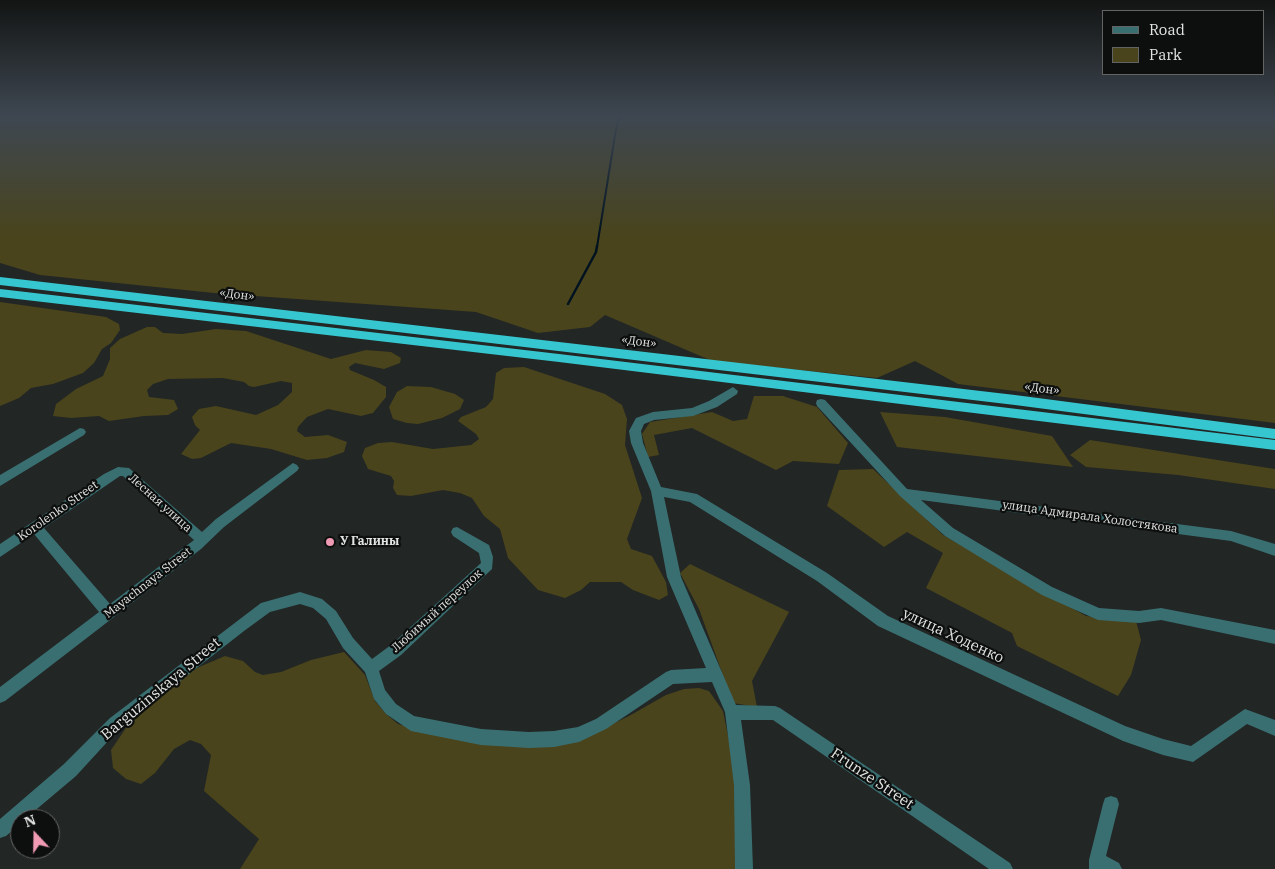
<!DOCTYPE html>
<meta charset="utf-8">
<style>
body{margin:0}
#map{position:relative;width:1275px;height:869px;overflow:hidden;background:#222625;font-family:"IBM Plex Serif",serif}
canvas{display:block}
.legend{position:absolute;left:1102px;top:10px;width:162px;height:65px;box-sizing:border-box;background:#0d0f0e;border:1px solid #626463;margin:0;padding:6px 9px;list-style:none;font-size:15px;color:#e2e4e3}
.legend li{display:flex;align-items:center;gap:10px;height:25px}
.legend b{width:25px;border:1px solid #626463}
.north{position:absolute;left:10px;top:809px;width:50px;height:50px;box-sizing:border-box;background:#0d0f0e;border:1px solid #626463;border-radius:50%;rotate:339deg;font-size:14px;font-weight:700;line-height:20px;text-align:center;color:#e2e4e3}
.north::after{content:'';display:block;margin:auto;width:18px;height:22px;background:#f19ab4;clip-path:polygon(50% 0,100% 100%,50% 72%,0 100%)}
</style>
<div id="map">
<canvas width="1275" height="869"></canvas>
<ul class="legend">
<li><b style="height:6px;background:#3a6f72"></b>Road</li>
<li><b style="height:14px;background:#49441c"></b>Park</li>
</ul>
<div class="north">N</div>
</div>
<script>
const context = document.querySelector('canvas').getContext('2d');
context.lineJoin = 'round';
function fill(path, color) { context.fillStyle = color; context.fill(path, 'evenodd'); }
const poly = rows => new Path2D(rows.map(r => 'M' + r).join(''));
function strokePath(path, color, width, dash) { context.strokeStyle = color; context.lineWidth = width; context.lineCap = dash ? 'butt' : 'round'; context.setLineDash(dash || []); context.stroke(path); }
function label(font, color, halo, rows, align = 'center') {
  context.font = font + ' "IBM Plex Serif",serif'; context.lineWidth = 4.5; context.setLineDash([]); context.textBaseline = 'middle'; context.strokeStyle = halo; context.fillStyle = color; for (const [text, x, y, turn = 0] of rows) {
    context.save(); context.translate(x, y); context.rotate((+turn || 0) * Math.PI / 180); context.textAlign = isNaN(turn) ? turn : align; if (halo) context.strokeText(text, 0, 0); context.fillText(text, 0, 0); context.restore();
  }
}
fill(poly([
 [0,116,1275,116,1275,423,958,384,915,361,877,378,712,361,605,315,590,327,538,333,476,312,214,293,40,275,0,263],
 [0,302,106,317,119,324,120,330,111,343,102,349,94,363,83,373,53,384,31,388,19,398,0,406],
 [147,327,155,327,163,333,182,334,216,329,246,331,331,359,366,350,391,352,401,358,400,363,384,369,355,363,349,367,350,370,374,380,386,387,386,397,373,413,361,416,328,409,307,417,298,427,297,431,305,437,328,435,347,442,344,452,327,458,307,460,271,449,231,443,201,458,192,459,181,454,200,430,195,425,192,417,199,409,216,406,256,415,278,405,292,392,292,383,281,381,254,387,249,386,244,382,223,378,168,379,153,384,147,390,149,397,174,400,178,409,168,415,144,416,109,421,99,416,71,418,53,416,56,404,76,389,103,376,110,359,110,348,120,339],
 [524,367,605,394,622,405,627,419,625,445,642,498,627,539,631,549,652,556,666,582,668,595,659,600,633,590,621,582,590,582,581,590,565,598,538,590,508,558,500,529,484,516,472,498,460,493,443,490,411,496,397,495,393,488,394,481,391,476,368,469,362,456,365,448,378,443,392,442,433,449,471,445,479,439,476,434,458,421,461,417,486,407,493,399,496,373,504,368],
 [407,386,431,387,455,394,464,400,460,409,442,418,418,424,407,423,393,419,389,407,397,392],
 [754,396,783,396,817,407,848,443,839,464,793,461,776,470,692,428,654,435,659,455,648,457,642,434,650,422,712,412,733,421,747,419],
 [880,412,945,417,1052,436,1073,467,897,447],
 [1090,440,1275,469,1275,489,1178,475,1086,467,1070,455],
 [873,469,943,535,1086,616,1136,621,1141,640,1131,675,1118,696,1017,646,1012,633,926,588,943,553,907,532,884,547,827,506,839,470],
 [690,564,789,612,752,681,757,707,733,703,699,609,680,573],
 [344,652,365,675,375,701,386,714,398,724,432,734,482,742,602,729,629,716,666,695,684,689,699,688,709,691,723,711,736,776,735,869,240,869,259,839,204,791,211,755,201,744,190,740,174,749,155,773,141,784,126,779,113,768,111,750,128,725,192,670,225,656,243,661,255,672,263,675,281,672,311,660]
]), '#49441c');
strokePath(poly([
 [597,247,616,129,620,116]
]), '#00121f', 2);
strokePath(poly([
 [568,304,596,252,597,246]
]), '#00121f', 2.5);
fill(poly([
 [733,387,738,391,737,394,717,407,693,416,654,420,644,424,641,431,643,443,661,487,697,494,827,573,888,616,1125,726,1163,739,1191,746,1245,709,1275,720,1275,736,1247,724,1193,762,1163,755,1123,741,878,626,817,581,690,502,664,497,681,577,736,705,775,706,780,708,1010,863,1013,869,989,869,773,720,741,720,750,785,753,869,735,869,734,785,725,712,712,682,673,684,606,729,579,742,554,747,529,748,481,745,411,731,386,714,374,699,365,672,343,648,326,619,313,608,300,604,270,612,244,631,120,728,76,776,25,819,20,819,20,824,6,836,0,838,0,819,64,764,110,718,261,603,300,592,322,599,336,611,353,638,372,659,391,645,481,563,479,553,453,536,451,532,453,528,457,527,489,545,493,557,492,569,401,655,379,671,385,690,396,704,414,716,481,729,529,732,554,731,578,727,596,719,666,672,671,670,706,668,667,577,651,491,631,443,629,431,636,418,653,412,692,408,709,401,733,387],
 [821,399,825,400,907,489,1231,531,1275,544,1275,556,1231,541,921,500,953,528,1052,587,1099,608,1139,611,1161,608,1275,630,1275,644,1161,620,1139,623,1098,620,1042,595,945,536,900,496,817,406,816,403,817,400,821,399],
 [80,428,84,429,86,432,84,435,0,486,0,475,80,428],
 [293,463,297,465,299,468,297,471,224,527,201,549,114,617,5,701,0,703,0,687,99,612,34,534,0,557,0,544,104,474,118,467,129,468,202,532,216,519,293,463],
 [120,476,123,476,194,540,110,604,44,528,120,476],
 [1111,796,1117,798,1119,804,1106,856,1119,863,1122,869,1089,869,1089,860,1103,804,1105,798,1111,796]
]), '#3a6f72');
fill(poly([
 [0,277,1015,395,1275,429,1275,439,1015,405,0,285,0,277],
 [0,289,559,354,1275,440,1275,450,559,362,0,297,0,289]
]), '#36c6d0');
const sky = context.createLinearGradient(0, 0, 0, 237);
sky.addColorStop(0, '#131514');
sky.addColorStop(0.49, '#3e4751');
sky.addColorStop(1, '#3e475100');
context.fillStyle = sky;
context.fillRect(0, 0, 1275, 237);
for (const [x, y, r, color] of [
 [330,542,5,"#f19ab4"]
]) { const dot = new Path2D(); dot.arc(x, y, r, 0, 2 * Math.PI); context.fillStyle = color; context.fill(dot); strokePath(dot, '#0d0f0e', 2); }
label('12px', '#e2e4e3', '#0d0f0e', [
 ["«Дон»",237,295,7],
 ["«Дон»",639,342,7],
 ["«Дон»",1042,389,7],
 ["Лесная улица",160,503,42],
 ["Korolenko Street",58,511,-35],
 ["улица Адмирала Холостякова",1090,517,8],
 ["Mayachnaya Street",148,583,-38],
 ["Любимый переулок",437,611,-42]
]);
label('bold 12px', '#e2e4e3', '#0d0f0e', [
 ["У Галины",340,542]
], 'left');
label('15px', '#e2e4e3', '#0d0f0e', [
 ["улица Ходенко",953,636,25],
 ["Barguzinskaya Street",161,689,-40],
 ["Frunze Street",872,779,34]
]);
</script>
